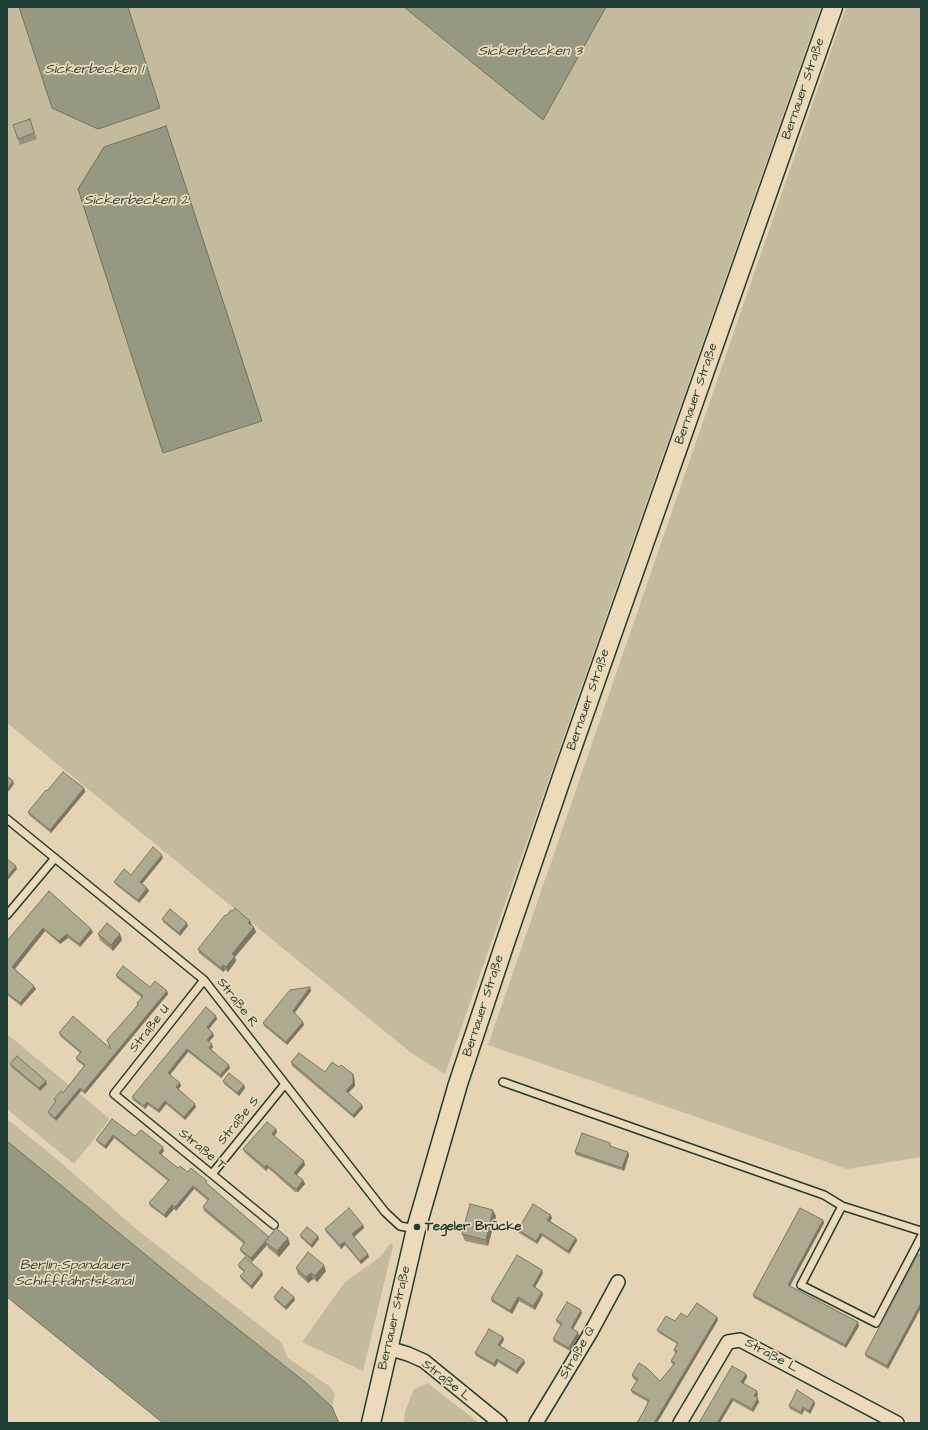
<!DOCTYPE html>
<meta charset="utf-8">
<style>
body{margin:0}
#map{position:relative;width:928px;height:1430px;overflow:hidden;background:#e5d4b3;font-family:"Architects Daughter",sans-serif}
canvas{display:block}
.frame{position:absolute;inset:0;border:8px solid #1f3d34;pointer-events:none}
</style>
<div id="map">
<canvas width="928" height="1430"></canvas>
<div class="frame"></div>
</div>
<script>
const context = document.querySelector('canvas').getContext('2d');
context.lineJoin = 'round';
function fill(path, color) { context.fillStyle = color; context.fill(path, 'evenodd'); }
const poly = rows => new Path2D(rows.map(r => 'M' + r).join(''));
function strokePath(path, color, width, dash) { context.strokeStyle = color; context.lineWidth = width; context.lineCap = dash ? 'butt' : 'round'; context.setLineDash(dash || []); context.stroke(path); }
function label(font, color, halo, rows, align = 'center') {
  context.font = font + ' "Architects Daughter",sans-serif'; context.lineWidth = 3.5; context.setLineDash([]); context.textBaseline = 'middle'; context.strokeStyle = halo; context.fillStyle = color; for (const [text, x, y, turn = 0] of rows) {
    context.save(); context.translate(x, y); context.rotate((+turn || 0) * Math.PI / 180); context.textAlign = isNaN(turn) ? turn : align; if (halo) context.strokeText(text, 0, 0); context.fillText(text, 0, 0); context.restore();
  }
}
fill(poly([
 [7,7,19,7,52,108,160,108,128,7,404,7,543,120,606,7,821,7,445,1074,410,1052,7,723],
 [846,7,921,7,921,1157,847,1169,488,1045],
 [7,1034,110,1119,74,1164,7,1109],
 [7,1119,58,1160,136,1229,281,1342,288,1358,329,1386,335,1394,332,1407,305,1382,185,1287,7,1141],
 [391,1243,393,1246,363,1371,302,1342,345,1282,380,1257],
 [428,1383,434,1388,479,1423,404,1423,405,1411,414,1389]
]), '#c4bb9d');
const water = poly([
 [19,7,128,7,160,108,98,129,52,108,19,7],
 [404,7,606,7,543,120,404,7],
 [166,126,262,421,163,453,78,189,104,147,166,126],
 [7,1141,185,1287,305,1382,332,1407,339,1423,163,1423,7,1297,7,1141]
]);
fill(water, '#979880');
strokePath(water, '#677462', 1);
const service = poly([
 [7,819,204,980,385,1212,400,1226,416,1229],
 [7,915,55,858],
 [204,980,114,1094,274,1225],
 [503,1082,824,1195,842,1206,921,1231],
 [212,1174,285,1084],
 [842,1206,801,1285,876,1323,921,1237]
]);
const minor = poly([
 [388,1348,408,1354,424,1361,500,1423],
 [536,1423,591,1332,618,1282],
 [680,1423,728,1342,740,1340,897,1423]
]);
const secondary = poly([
 [371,1423,416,1229,458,1084,505,943,565,768,833,7]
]);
strokePath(service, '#1f3d34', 10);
strokePath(minor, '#1f3d34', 16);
strokePath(secondary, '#1f3d34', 21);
strokePath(service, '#eddab8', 7);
strokePath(minor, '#eddab8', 13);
strokePath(secondary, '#eddab8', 18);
fill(poly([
 [30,119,37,139,20,145,13,125],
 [84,788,85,792,51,833,29,815,28,812,47,791],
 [163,858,142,884,147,888,149,891,139,903,116,885,114,882,131,875],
 [49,891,91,929,93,932,80,947,68,938,60,944,45,931,15,969,36,989,21,1006,7,995,7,941],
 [233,911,250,921,252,926,256,932,235,957,236,961,228,972,225,970,223,972,199,953,198,949],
 [162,919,188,926,180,936,163,922],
 [98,934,120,934,122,940,113,951,100,940],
 [116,975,150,987,167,991,168,994,85,1094,81,1091,56,1121,49,1115,48,1112,55,1102,54,1099,63,1093,84,1066,77,1061,76,1058,80,1053,60,1036,59,1033,111,1049,137,1005,137,1003,142,998,117,978],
 [311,991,294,1013,304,1025,287,1045,264,1026,263,1023],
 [216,1016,217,1019,209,1029,214,1036,209,1042,213,1047,211,1049,230,1068,221,1078,188,1052,170,1075,181,1086,178,1089,196,1107,185,1120,166,1104,159,1113,148,1105,145,1109,133,1100,132,1097],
 [291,1062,325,1072,339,1067,353,1074,354,1077,355,1086,348,1093,362,1105,363,1108,354,1118,292,1066],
 [10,1064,47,1084,40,1091,11,1067],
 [223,1081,244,1085,245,1088,239,1096,224,1084],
 [112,1119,135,1136,164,1151,161,1155,178,1168,188,1172,208,1184,269,1237,290,1244,279,1257,268,1248,267,1245,252,1262,241,1252,240,1249,244,1244,204,1211,203,1207,208,1201,194,1189,176,1211,174,1209,166,1218,150,1206,149,1203,168,1181,114,1138,106,1149,98,1143,96,1140],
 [276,1129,277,1132,274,1136,305,1165,297,1175,303,1180,305,1184,298,1192,295,1192,268,1168,266,1171,245,1153,243,1149],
 [611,1147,628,1152,629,1155,624,1171,576,1155,575,1152],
 [496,1216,488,1246,465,1241,462,1234],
 [552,1218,550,1221,576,1238,577,1241,569,1254,542,1236,537,1244,519,1233,518,1230],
 [823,1220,824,1223,790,1286,858,1322,859,1326,846,1348,754,1298,753,1295],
 [363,1225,364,1228,354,1237,369,1257,361,1264,345,1245,341,1249,326,1232,325,1229],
 [300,1235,319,1239,312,1248,301,1238],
 [921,1256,921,1308,888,1369,866,1357,865,1354],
 [238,1265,262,1272,263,1275,252,1289,241,1279,240,1276,244,1272,239,1268],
 [296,1268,326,1271,317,1282,313,1279,308,1283,298,1274],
 [543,1273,535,1287,542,1292,543,1295,535,1310,519,1301,512,1314,492,1302,491,1299],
 [274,1297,295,1300,286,1310,275,1300],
 [582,1313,573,1329,579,1336,570,1351,554,1342,553,1339,561,1325,557,1323,556,1320],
 [687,1317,717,1317,718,1320,657,1423,637,1423,644,1411,648,1402,632,1393,631,1390,637,1381,633,1379,632,1375,660,1381,674,1365,672,1364,671,1361,676,1353,675,1353,674,1350,677,1344,659,1333,657,1330,675,1321],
 [503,1337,504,1340,500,1346,525,1363,517,1374,498,1362,495,1367,476,1356,475,1353],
 [746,1374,747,1377,743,1384,757,1391,758,1395,756,1398,759,1402,753,1412,733,1401,699,1423],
 [815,1404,810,1414,804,1410,802,1415,790,1409,789,1406]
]), '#96927c');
fill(poly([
 [13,781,14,784,7,793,7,789],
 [84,788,85,792,51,833,50,830],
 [162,855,163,858,141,885,140,882],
 [16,866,17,869,7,881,7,877],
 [147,888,149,891,139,903,138,900],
 [250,921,252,925,250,927,248,923],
 [187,923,188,926,180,936,179,933],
 [254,927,256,932,235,957,236,961,228,972,226,967,232,954],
 [43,928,45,931,13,971,12,967],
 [91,929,93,932,80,947,79,944],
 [67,934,68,938,60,944,59,941],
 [120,934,122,940,113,951,111,945],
 [223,965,225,970,223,972,221,968],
 [34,986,36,989,21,1006,20,1003],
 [310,987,311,991,294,1014,293,1011],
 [167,991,168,994,85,1094,84,1091],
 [216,1016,217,1019,208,1030,207,1027],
 [303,1022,304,1025,287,1045,286,1042],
 [213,1033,214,1036,208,1043,207,1040],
 [212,1044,213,1047,210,1051,209,1048],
 [187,1049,188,1052,169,1076,168,1073],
 [229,1065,230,1068,221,1078,220,1075],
 [353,1074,354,1077,355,1086,347,1094,346,1091],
 [46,1081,47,1084,40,1091,39,1088],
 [180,1083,181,1086,177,1091,176,1087],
 [244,1085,245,1088,239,1096,237,1093],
 [80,1088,81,1091,56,1121,55,1118],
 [165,1101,166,1104,159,1113,158,1110],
 [147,1102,148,1105,145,1109,144,1106],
 [195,1104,196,1107,185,1120,184,1117],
 [362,1105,363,1108,354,1118,353,1115],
 [276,1129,277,1132,273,1138,272,1134],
 [113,1135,114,1138,106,1149,105,1146],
 [163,1147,164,1151,160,1156,159,1153],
 [628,1152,629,1155,624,1171,622,1168],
 [304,1161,305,1165,295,1177,294,1173],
 [267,1165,268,1168,266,1171,265,1167],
 [303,1180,305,1184,298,1192,297,1189],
 [193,1186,194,1189,176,1211,175,1207],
 [172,1205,174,1209,166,1218,164,1215],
 [493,1210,496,1216,488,1246,486,1240],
 [551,1215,552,1218,549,1223,547,1220],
 [823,1220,824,1223,789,1288,788,1285],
 [363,1225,364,1228,354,1237,352,1234],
 [541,1233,542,1236,537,1244,536,1241],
 [318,1236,319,1239,312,1248,311,1245],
 [269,1237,265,1242,267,1245,252,1262,251,1258],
 [288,1238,290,1244,279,1257,277,1251],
 [576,1238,577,1241,569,1254,568,1251],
 [344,1242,345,1245,341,1249,340,1245],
 [368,1254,369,1257,361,1264,360,1261],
 [324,1265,326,1271,317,1282,315,1276],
 [542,1270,543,1273,534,1289,533,1286],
 [262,1272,263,1275,252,1289,251,1286],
 [311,1273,313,1279,308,1283,306,1277],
 [542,1292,543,1295,535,1310,533,1306],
 [294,1297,295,1300,286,1310,285,1307],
 [518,1297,519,1301,512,1314,510,1311],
 [921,1303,921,1308,888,1369,887,1366],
 [581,1310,582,1313,572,1331,571,1328],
 [717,1317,718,1320,657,1423,654,1423],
 [858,1322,859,1326,846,1348,845,1345],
 [578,1332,579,1336,570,1351,569,1348],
 [503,1337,504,1340,499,1348,498,1345],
 [497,1359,498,1362,495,1367,494,1364],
 [524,1360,525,1363,517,1374,516,1371],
 [746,1374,747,1377,742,1386,741,1382],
 [757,1391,758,1395,755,1399,754,1396],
 [732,1398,733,1401,720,1423,717,1423],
 [758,1398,759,1402,753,1412,752,1409],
 [814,1401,815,1404,810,1414,809,1411],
 [803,1407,804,1410,802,1415,801,1412]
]), '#7a7765');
const building = poly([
 [30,119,34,133,18,139,13,125,30,119],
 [63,772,84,788,50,830,28,812,46,790,47,791,63,772],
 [7,776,13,781,7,789,7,776],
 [153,847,162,855,140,882,147,888,138,900,114,882,124,869,131,875,153,847],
 [7,859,16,866,7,877,7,859],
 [49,891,91,929,79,944,67,934,59,941,43,928,12,967,34,986,20,1003,7,993,7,941,49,891],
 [235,908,250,921,248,923,254,927,232,954,235,956,226,967,223,965,221,968,198,949,225,915,226,916,231,910,233,911,235,908],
 [170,909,187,923,179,933,162,919,170,909],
 [107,923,120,934,111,945,98,934,107,923],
 [123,966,150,987,155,981,167,991,84,1091,80,1088,55,1118,48,1112,56,1101,54,1099,61,1091,63,1093,85,1065,76,1058,81,1052,59,1033,73,1016,111,1049,107,1040,138,1005,137,1003,143,996,116,975,123,966],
 [310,987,293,1011,303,1022,286,1042,263,1023,290,990,310,987],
 [206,1007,216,1016,207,1027,213,1033,207,1040,212,1044,209,1048,229,1065,220,1075,187,1049,168,1073,180,1083,176,1087,195,1104,184,1117,165,1101,158,1110,147,1102,144,1106,132,1097,206,1007],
 [299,1053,325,1072,332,1062,339,1067,341,1065,353,1074,353,1083,346,1091,362,1105,353,1115,291,1062,299,1053],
 [17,1056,46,1081,39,1088,10,1064,17,1056],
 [229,1073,244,1085,237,1093,223,1081,229,1073],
 [112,1119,135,1136,141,1130,145,1133,163,1147,159,1153,178,1168,180,1166,188,1172,191,1168,207,1181,205,1182,269,1237,251,1258,240,1249,245,1242,203,1207,209,1199,193,1186,175,1207,172,1205,164,1215,149,1203,169,1180,113,1135,105,1146,96,1140,112,1119],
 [267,1122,276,1129,272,1134,304,1161,294,1173,303,1180,297,1189,294,1188,267,1165,265,1167,243,1149,267,1122],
 [582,1133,610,1143,610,1146,628,1152,622,1168,575,1152,582,1133],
 [470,1204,493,1210,486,1240,462,1234,470,1204],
 [533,1204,551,1215,547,1220,576,1238,568,1251,541,1233,536,1241,518,1230,533,1204],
 [349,1208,363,1225,352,1234,368,1254,360,1261,344,1242,340,1245,325,1229,349,1208],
 [800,1208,823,1220,788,1285,858,1322,845,1345,753,1295,800,1208],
 [307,1227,318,1236,311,1245,300,1235,307,1227],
 [276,1228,288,1238,277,1251,265,1242,276,1228],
 [308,1252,324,1265,315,1276,311,1273,306,1277,296,1268,308,1252],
 [918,1254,921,1256,921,1303,887,1366,865,1354,918,1254],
 [517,1255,542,1270,533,1286,542,1292,533,1306,518,1297,510,1311,491,1299,517,1255],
 [245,1257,262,1272,251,1286,240,1276,245,1271,238,1265,245,1257],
 [282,1287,294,1297,285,1307,274,1297,282,1287],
 [567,1302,581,1310,571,1328,578,1332,569,1348,553,1339,562,1323,556,1320,567,1302],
 [697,1303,717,1317,654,1423,637,1423,644,1411,649,1400,631,1390,638,1379,632,1375,639,1363,647,1368,660,1381,675,1363,671,1361,677,1351,674,1350,678,1343,657,1330,666,1316,675,1321,681,1313,687,1317,697,1303],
 [489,1329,503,1337,498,1345,524,1360,516,1371,497,1359,494,1364,475,1353,489,1329],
 [732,1366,746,1374,741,1382,757,1391,754,1396,758,1398,752,1409,732,1398,717,1423,699,1423,732,1366],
 [797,1390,814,1401,809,1411,803,1407,801,1412,789,1406,797,1390]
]);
fill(building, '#aeaa90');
strokePath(building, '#7a7765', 1);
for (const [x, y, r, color] of [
 [417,1227,4,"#1f3d34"]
]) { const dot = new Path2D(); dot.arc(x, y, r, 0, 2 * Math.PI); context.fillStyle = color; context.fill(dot); strokePath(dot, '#eddab8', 1.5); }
label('13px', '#1f3d34', '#eddab8', [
 ["Bernauer Straße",804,89,-71],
 ["Bernauer Straße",697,394,-71],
 ["Bernauer Straße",589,700,-71],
 ["Straße R",237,1003,52],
 ["Bernauer Straße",484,1006,-72],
 ["Straße U",150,1029,-52],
 ["Straße S",239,1121,-51],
 ["Straße T",202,1150,39],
 ["Bernauer Straße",395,1318,-77],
 ["Straße Q",578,1353,-60],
 ["Straße L",771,1356,28],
 ["Straße L",446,1381,38]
]);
label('bold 13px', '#1f3d34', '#eddab8', [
 ["Tegeler Brücke",425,1227]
], 'left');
label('italic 14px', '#314b3f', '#eddab8', [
 ["Sickerbecken 3",530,52],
 ["Sickerbecken 1",94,70],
 ["Sickerbecken 2",136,201],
 ["Berlin-Spandauer",74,1266],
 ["Schifffahrtskanal",74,1282]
]);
</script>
